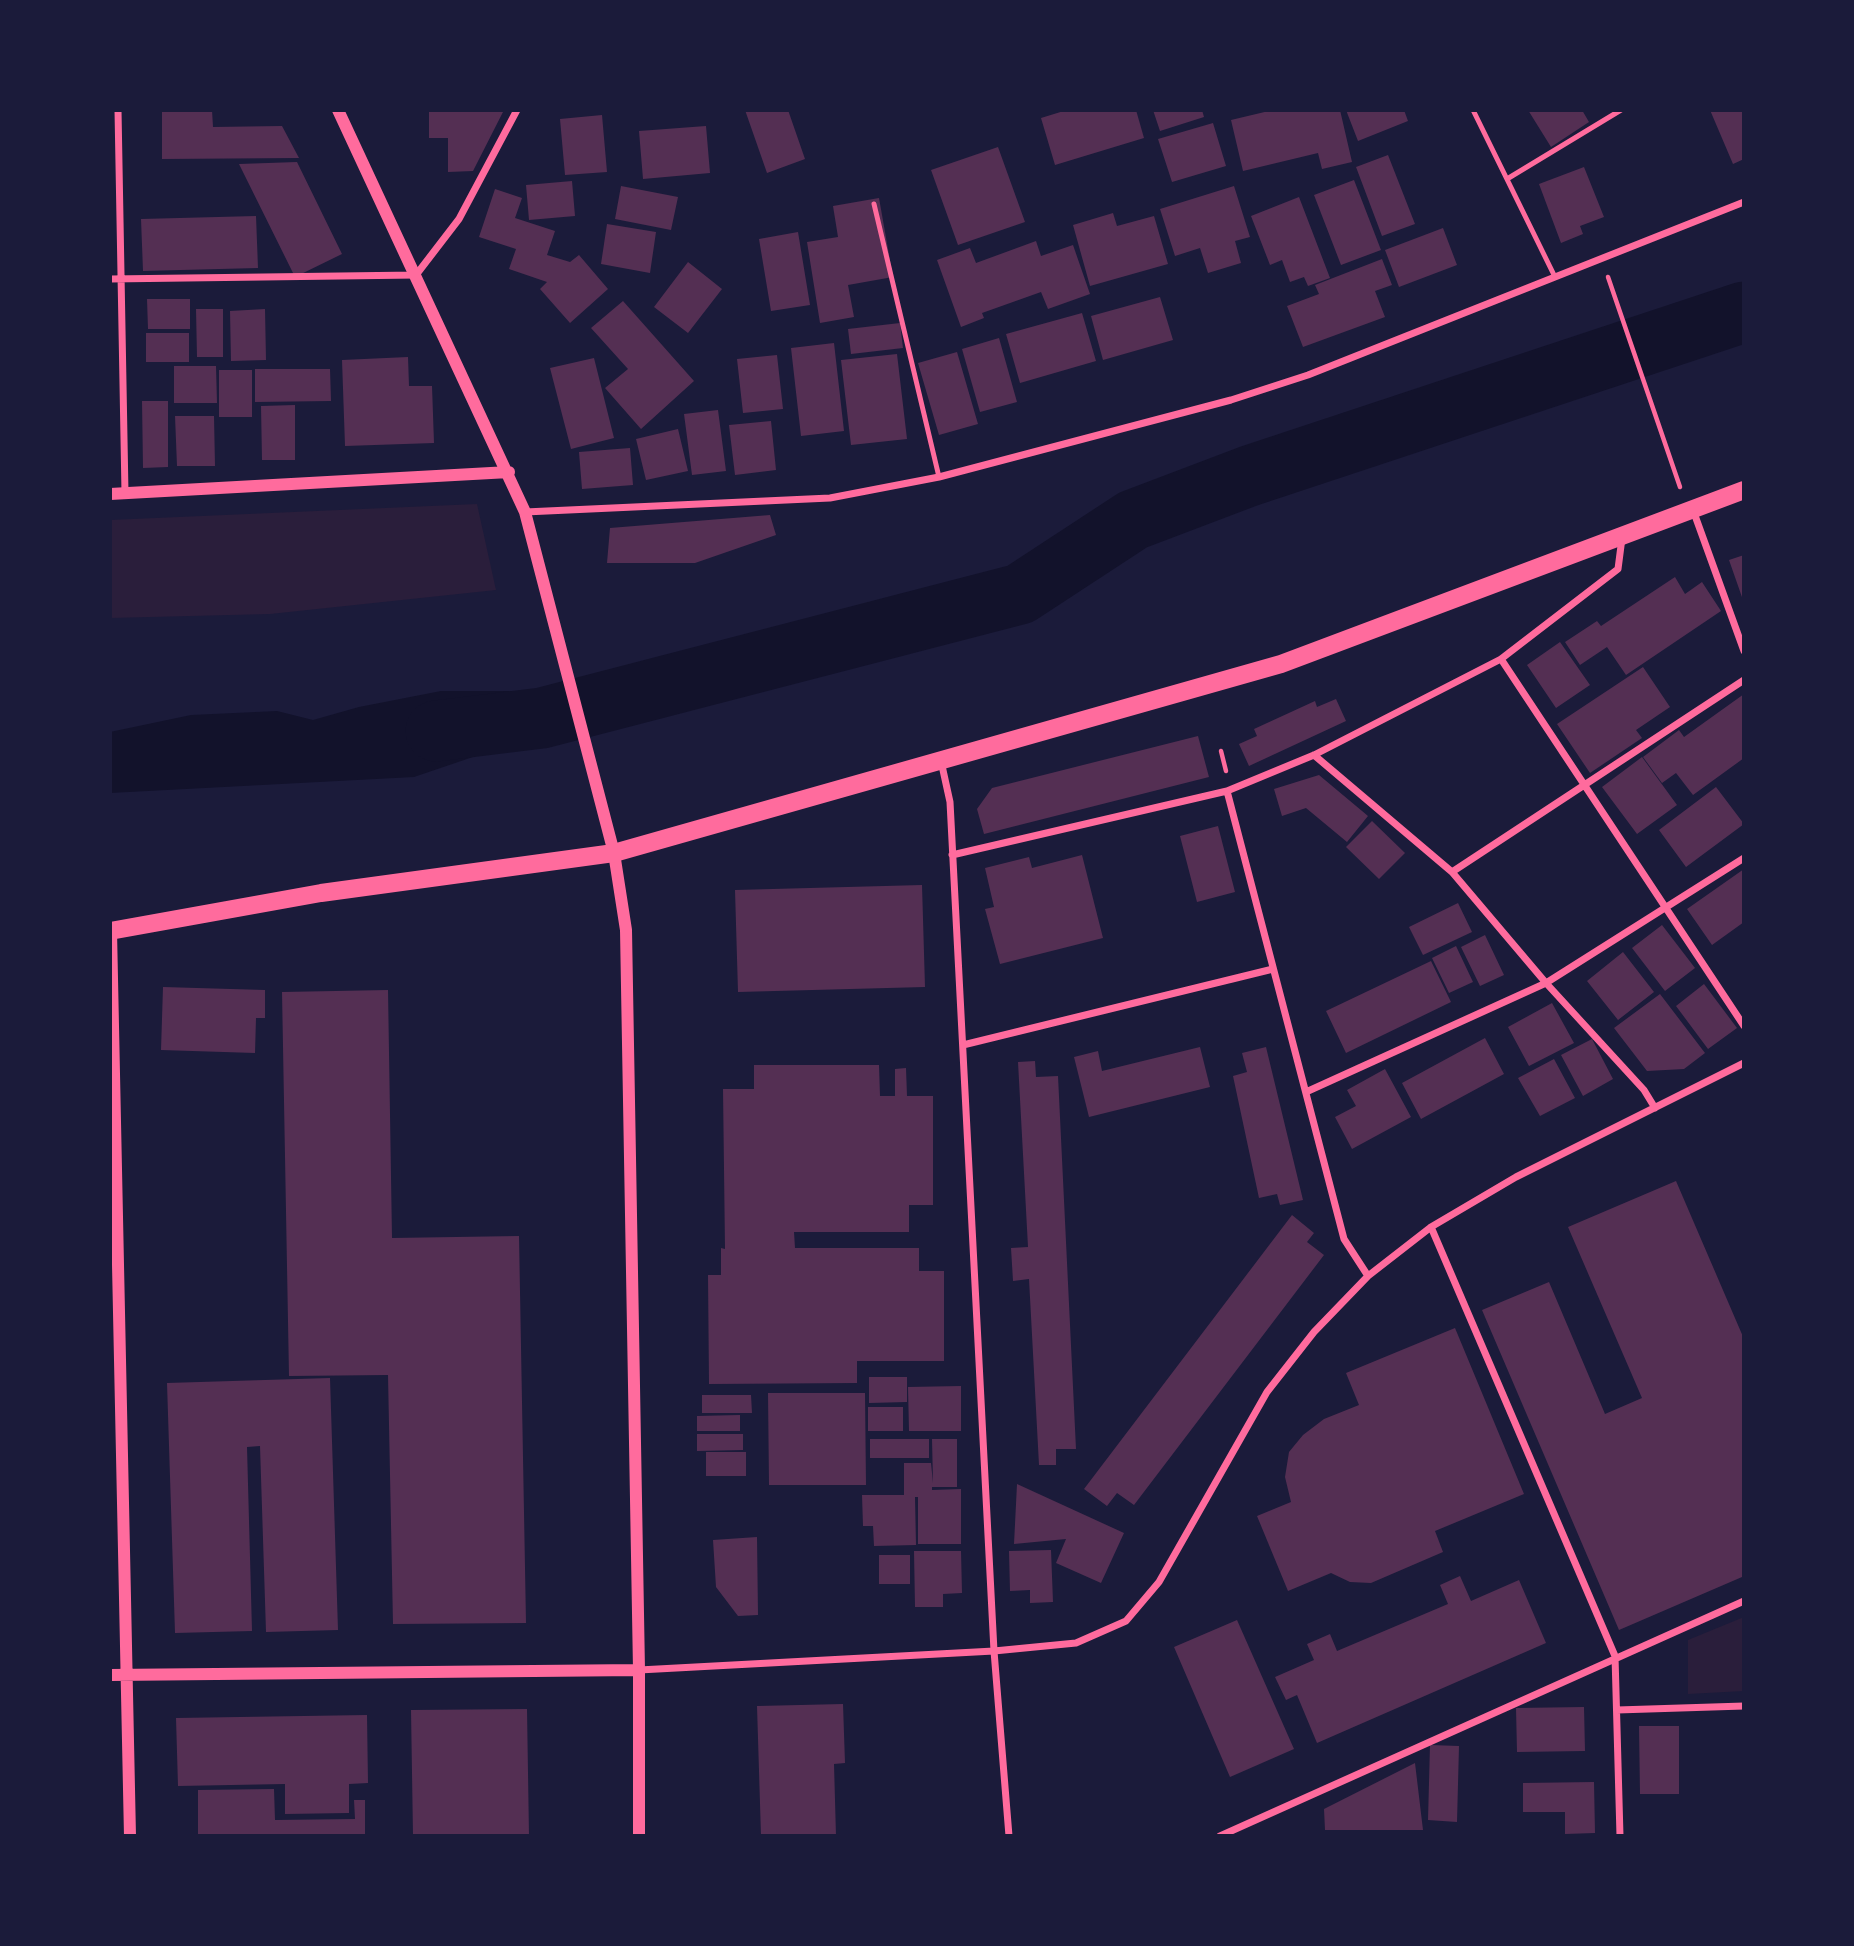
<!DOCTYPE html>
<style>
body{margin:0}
#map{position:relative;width:1854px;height:1946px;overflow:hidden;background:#1b1b3a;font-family:"Archivo Narrow",sans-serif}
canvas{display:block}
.frame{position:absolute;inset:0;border:112px solid #1b1b3a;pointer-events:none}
</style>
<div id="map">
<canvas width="1854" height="1946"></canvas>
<div class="frame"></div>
</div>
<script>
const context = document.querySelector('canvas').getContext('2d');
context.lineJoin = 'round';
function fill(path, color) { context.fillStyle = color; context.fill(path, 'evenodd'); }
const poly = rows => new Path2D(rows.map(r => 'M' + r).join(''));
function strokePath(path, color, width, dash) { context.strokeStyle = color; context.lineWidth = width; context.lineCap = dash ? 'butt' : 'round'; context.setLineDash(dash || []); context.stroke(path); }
fill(poly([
 [477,504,496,590,270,614,110,618,110,520],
 [1744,1617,1744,1691,1688,1694,1688,1640]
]), '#2a1e3b');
fill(poly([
 [441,691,519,691,523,740,414,777,110,793,110,732,191,715,277,711,313,720,359,707]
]), '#12122b');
strokePath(poly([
 [436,731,542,718,1020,594,1133,520,1249,476,1744,312]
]), '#12122b', 61);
fill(poly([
 [212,110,213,127,282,126,299,158,162,159,162,111],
 [429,110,504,110,473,171,448,172,448,138,429,138],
 [745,110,788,110,805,159,767,173],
 [1067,110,1136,110,1144,138,1055,165,1041,118],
 [1153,110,1202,110,1204,117,1160,131],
 [1273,110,1340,110,1352,162,1322,169,1318,153,1243,171,1231,120],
 [1346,110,1404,110,1408,121,1358,141],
 [1528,110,1582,110,1589,122,1551,147],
 [1710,110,1744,110,1744,159,1733,164],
 [602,115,607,172,565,175,560,119],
 [1213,123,1226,166,1172,182,1158,139],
 [706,126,710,173,643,179,639,131],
 [998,147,1025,222,958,245,931,170],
 [1388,155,1415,224,1382,236,1356,167],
 [297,162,342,254,295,277,239,164],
 [1584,167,1604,217,1580,226,1583,234,1561,243,1539,184],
 [1354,180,1381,250,1341,265,1314,195],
 [572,181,575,216,529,220,526,185],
 [621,186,678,197,671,230,615,219],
 [1234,186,1250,237,1235,241,1241,263,1208,273,1200,248,1175,256,1160,209],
 [495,189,522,198,515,218,555,231,547,255,570,262,579,255,608,289,570,323,540,289,547,282,509,269,516,249,479,237],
 [1299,197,1330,278,1308,286,1304,277,1290,282,1282,260,1270,265,1251,216],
 [879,198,893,277,848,285,854,317,820,323,807,242,838,237,833,206],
 [1113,213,1117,226,1154,216,1168,264,1090,286,1073,225],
 [256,216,258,268,143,271,141,219],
 [607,224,656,232,650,273,601,264],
 [1443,228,1457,265,1399,287,1385,250],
 [798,232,810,305,771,311,759,239],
 [1036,241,1041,256,1073,245,1090,294,1048,309,1041,292,982,313,984,318,961,327,937,260,970,248,976,263],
 [1382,259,1392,285,1375,291,1385,317,1303,347,1287,306,1319,294,1315,285],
 [688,262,722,289,688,333,654,307],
 [1160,297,1173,340,1103,360,1091,316],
 [147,299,190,299,190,329,148,329],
 [623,301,694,381,641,429,605,388,628,369,591,328],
 [196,309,223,309,223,357,197,357],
 [265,309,266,360,231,361,230,311],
 [1082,313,1096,361,1020,383,1006,334],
 [900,323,903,348,851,354,848,329],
 [146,333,189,333,189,362,146,362],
 [999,338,1017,402,980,412,962,349],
 [834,343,844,431,801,436,791,348],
 [957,352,978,424,939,435,918,363],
 [897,354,907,439,851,445,841,360],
 [777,355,783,409,743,413,737,359],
 [408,357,409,386,432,386,434,443,345,446,342,360],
 [594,358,614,438,571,449,550,368],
 [174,366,216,366,217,403,174,403],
 [255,369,330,369,331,401,255,402],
 [219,370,252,370,252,417,219,417],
 [142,401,168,401,168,467,143,468],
 [295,405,295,460,262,460,261,406],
 [718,410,726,471,692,475,684,414],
 [175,416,214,416,215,466,177,466],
 [771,421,776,470,735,475,729,425],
 [678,429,688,471,646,480,636,439],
 [630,448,633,485,582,489,579,452],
 [770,515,776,535,695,563,607,563,610,528],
 [1744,555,1744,600,1743,600,1729,560],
 [1675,577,1685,594,1702,582,1721,611,1626,675,1607,647,1580,665,1565,642,1597,621,1601,626],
 [1560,642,1590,685,1556,708,1527,665],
 [1643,667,1670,707,1636,730,1642,738,1590,773,1557,724],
 [1744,694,1744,758,1693,795,1676,773,1662,783,1643,757,1679,730,1684,737],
 [1336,699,1346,721,1249,766,1239,744,1257,736,1254,729,1315,701,1317,707],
 [1198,736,1209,777,984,834,977,809,992,788],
 [1642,757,1677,805,1637,834,1602,787],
 [1319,775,1368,816,1347,842,1306,808,1282,816,1274,789],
 [1716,787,1744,824,1686,867,1659,830],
 [1372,821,1405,853,1379,879,1346,847],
 [1218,826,1235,892,1197,902,1180,836],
 [1082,855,1103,938,1000,964,985,909,994,907,985,868,1029,857,1032,868],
 [1744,869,1744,922,1712,945,1687,909],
 [922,885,925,987,738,992,735,890],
 [1458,903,1472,932,1423,955,1409,927],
 [1662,925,1695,968,1665,991,1632,948],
 [1485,935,1504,975,1480,986,1461,947],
 [1456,946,1473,982,1449,993,1432,958],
 [1623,952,1654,992,1618,1020,1587,981],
 [1431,961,1451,1002,1346,1053,1326,1011],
 [1704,984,1737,1028,1708,1049,1676,1006],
 [163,987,265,990,265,1018,256,1018,255,1053,161,1050],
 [388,990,392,1238,519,1236,526,1623,393,1624,388,1375,289,1376,282,992],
 [1660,994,1705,1053,1684,1069,1647,1071,1614,1028],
 [1552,1003,1574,1043,1529,1066,1508,1027],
 [1485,1038,1504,1074,1421,1119,1402,1083],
 [1592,1039,1613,1079,1583,1096,1561,1055],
 [1200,1047,1210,1087,1089,1117,1074,1057,1098,1051,1102,1071],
 [1266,1047,1303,1200,1280,1205,1277,1194,1259,1198,1233,1076,1247,1072,1242,1053],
 [1554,1059,1575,1098,1540,1116,1518,1078],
 [1035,1061,1036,1077,1058,1076,1076,1449,1056,1449,1056,1465,1039,1465,1029,1279,1013,1281,1011,1248,1028,1247,1018,1062],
 [754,1065,879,1065,880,1096,895,1096,895,1069,906,1068,907,1096,933,1096,933,1205,909,1205,909,1232,794,1232,795,1248,919,1248,919,1271,944,1271,944,1361,857,1361,857,1383,709,1384,708,1275,721,1275,721,1248,725,1249,723,1089,754,1089],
 [1385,1069,1411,1117,1352,1149,1335,1117,1356,1106,1347,1090],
 [1676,1181,1744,1339,1744,1582,1742,1577,1619,1630,1482,1310,1549,1282,1605,1414,1642,1398,1568,1227],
 [1292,1215,1314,1233,1307,1242,1324,1255,1134,1505,1117,1493,1107,1506,1084,1489],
 [1455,1328,1524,1494,1435,1531,1443,1552,1371,1583,1350,1582,1331,1573,1288,1591,1257,1516,1291,1502,1285,1477,1289,1452,1303,1435,1324,1419,1359,1405,1346,1373],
 [869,1377,907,1377,907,1402,869,1403],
 [330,1378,338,1630,266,1632,260,1446,247,1447,252,1631,175,1633,167,1383],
 [961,1386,961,1431,909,1431,908,1387],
 [768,1393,865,1393,866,1485,769,1485],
 [702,1395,751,1395,752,1413,702,1413],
 [868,1407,903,1407,903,1431,868,1431],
 [740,1415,740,1431,697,1431,697,1416],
 [697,1434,743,1434,743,1450,697,1451],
 [870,1439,929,1439,929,1458,870,1458],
 [932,1439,957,1439,957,1487,932,1487,932,1490,961,1489,961,1544,918,1544,918,1497,915,1497,916,1545,874,1546,873,1526,863,1526,862,1495,904,1495,904,1463,931,1463,933,1483],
 [706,1452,746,1452,746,1476,706,1476],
 [1017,1484,1124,1533,1101,1583,1056,1563,1066,1539,1014,1544],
 [757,1537,758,1615,738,1616,716,1587,713,1540],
 [1051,1550,1053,1602,1030,1603,1030,1590,1010,1591,1009,1551],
 [914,1551,961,1551,962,1593,943,1594,943,1607,915,1607],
 [879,1555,910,1555,910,1584,879,1584],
 [1460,1576,1471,1601,1519,1580,1546,1643,1317,1743,1297,1695,1286,1700,1275,1677,1314,1660,1307,1644,1330,1634,1337,1651,1448,1604,1440,1585],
 [1237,1620,1294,1749,1230,1777,1174,1647],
 [843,1704,845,1763,834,1764,836,1836,761,1836,757,1706],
 [1584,1707,1585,1751,1517,1752,1516,1708],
 [527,1709,529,1836,413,1836,411,1710],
 [367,1715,368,1783,349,1784,349,1813,285,1814,285,1784,178,1786,176,1718],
 [1639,1726,1679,1726,1679,1794,1640,1794],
 [1430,1745,1459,1746,1457,1822,1428,1820],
 [1415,1763,1423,1830,1325,1830,1324,1809],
 [1594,1782,1595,1833,1565,1834,1565,1812,1523,1812,1523,1783],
 [274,1789,275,1820,355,1819,354,1800,365,1800,365,1836,198,1836,198,1790]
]), '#542f53');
strokePath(poly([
 [1608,277,1680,487],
 [1221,751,1226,771]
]), '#ff6b9d', 4.5);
strokePath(poly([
 [1473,110,1555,277],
 [1507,179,1621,110],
 [874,204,939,477]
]), '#ff6b9d', 5);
strokePath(poly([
 [118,110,125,493],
 [110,279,416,275,459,219,517,110],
 [1693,510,1744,651],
 [525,512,830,498,939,477,1231,400,1308,375,1744,202],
 [1501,659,1744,1026],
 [1314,755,1452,872,1546,983,1644,1090,1655,1108],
 [941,761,950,802,994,1651,1009,1836],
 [1227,791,1344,1239,1368,1276],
 [952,855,1227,791,1314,755,1501,659,1618,569,1622,538],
 [1452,872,1744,680],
 [963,1045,1273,969],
 [1306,1092,1546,983,1744,858],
 [1431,1227,1615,1656,1620,1836],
 [639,1670,994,1651,1076,1643,1126,1621,1159,1582,1267,1392,1314,1332,1368,1276,1431,1227,1516,1177,1744,1063],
 [1617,1710,1744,1706],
 [1220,1836,1744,1601]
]), '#ff6b9d', 7);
strokePath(poly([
 [338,110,525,512,614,853,626,930,639,1670,639,1836],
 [110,494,509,472],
 [111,931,130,1836],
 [110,1675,639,1670]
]), '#ff6b9d', 12);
strokePath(poly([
 [110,931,321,893,614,853,1281,664,1744,490]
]), '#ff6b9d', 18);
</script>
